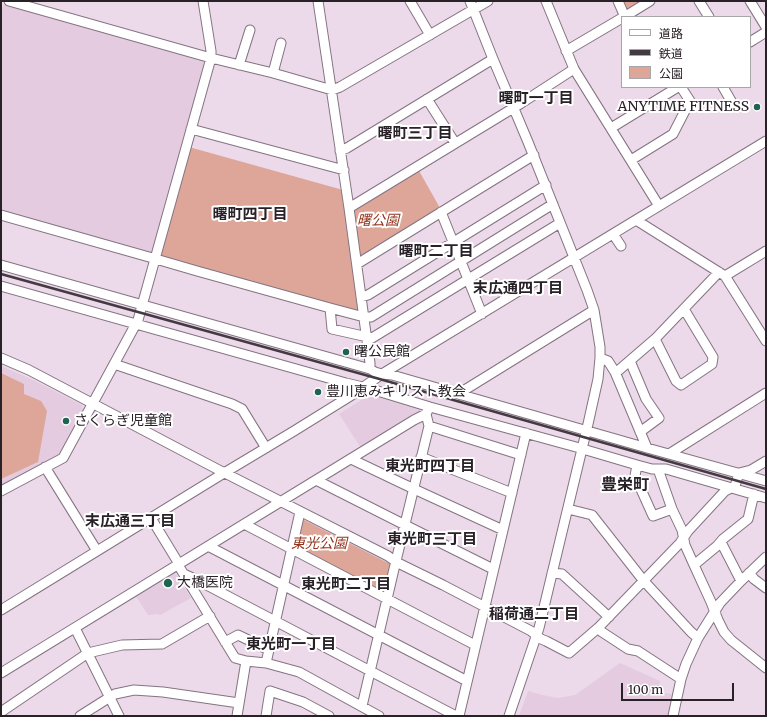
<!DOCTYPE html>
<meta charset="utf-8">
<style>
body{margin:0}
#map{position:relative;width:767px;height:717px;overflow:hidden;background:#ecd9e9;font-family:Merriweather,"Noto Sans JP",serif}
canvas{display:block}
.frame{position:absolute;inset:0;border:2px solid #282127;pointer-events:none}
.legend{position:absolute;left:621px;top:16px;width:130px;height:72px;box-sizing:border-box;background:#fff;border:1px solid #a9a6a9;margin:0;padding:5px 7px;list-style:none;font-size:12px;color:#282127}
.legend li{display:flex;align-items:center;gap:8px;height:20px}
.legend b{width:20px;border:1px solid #a9a6a9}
.scale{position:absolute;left:621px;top:683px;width:113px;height:18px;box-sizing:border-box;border:2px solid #282127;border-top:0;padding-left:5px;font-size:12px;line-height:14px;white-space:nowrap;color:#282127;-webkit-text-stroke:3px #fff;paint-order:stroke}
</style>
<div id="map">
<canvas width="767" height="717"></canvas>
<div class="frame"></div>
<ul class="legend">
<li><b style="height:5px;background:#fff"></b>道路</li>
<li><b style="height:5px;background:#433a42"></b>鉄道</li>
<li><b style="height:11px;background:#dda699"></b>公園</li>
</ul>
<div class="scale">100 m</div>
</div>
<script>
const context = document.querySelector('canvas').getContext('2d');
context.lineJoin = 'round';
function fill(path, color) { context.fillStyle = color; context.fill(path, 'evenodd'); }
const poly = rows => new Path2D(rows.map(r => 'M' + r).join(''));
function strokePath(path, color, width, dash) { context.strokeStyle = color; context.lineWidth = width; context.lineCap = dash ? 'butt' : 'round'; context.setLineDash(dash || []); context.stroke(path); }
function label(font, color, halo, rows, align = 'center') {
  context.font = font + ' Merriweather,"Noto Sans JP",serif'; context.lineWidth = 4; context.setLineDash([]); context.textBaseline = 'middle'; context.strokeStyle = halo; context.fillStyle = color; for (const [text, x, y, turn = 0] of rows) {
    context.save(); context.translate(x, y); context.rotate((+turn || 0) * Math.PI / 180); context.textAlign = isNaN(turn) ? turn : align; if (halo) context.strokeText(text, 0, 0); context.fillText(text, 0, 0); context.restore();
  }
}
fill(poly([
 [7,4,205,59,206,63,154,252,150,254,1,211,1,13,3,5],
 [1,366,31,379,82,405,83,409,83,412,61,452,56,457,1,488],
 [371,394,422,408,422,411,361,448,339,414],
 [174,571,191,598,160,615,158,614,148,615,135,595],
 [620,663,660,681,659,692,672,694,669,716,519,716,528,691,542,695,558,698,575,695]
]), '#e4cbe0');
fill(poly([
 [622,1,642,1,629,9,625,8],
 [189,147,343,190,361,309,358,311,162,257,160,254],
 [418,169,440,208,362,257,359,256,353,213,354,209],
 [1,373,24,384,24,394,41,401,47,411,38,462,1,479],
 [304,520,390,564,392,568,386,593,383,594,296,546,301,521]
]), '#dda699');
const minor = poly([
 [9,1,211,58,273,73,332,90,340,87,488,1],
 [318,1,349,208,370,363,370,369],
 [410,1,430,35],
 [470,1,493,59,528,142,587,290,594,310,600,347,600,358,598,379,588,424,539,628,509,716],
 [546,1,574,69,659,206],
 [618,1,625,17],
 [699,1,709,17],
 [750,1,766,27],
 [624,17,650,1],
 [750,42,766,32],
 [566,51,622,18],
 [239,65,250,30],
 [273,73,281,43],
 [723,87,734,106],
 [427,99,455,143],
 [611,128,678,87],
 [191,129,344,170],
 [340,151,347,148,493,59],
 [631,160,673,134,690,101,681,87],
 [349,208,520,104,574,69],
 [441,212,482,314],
 [1,215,149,257,197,271,330,308,364,317,371,317,553,204],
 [636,220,725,276,766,251],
 [613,234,621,246],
 [357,264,534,155],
 [1,265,370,369,375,372,382,374,392,375,647,448,766,481],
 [725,276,766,341],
 [1,286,346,383,371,389,430,407,576,447,637,465,652,469,666,469,766,498],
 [361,297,368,295,546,185],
 [330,308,332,329,372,338,560,223],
 [655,339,676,381,681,385,712,364,713,357,684,309],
 [1,358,29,370,217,469,388,556,396,562,443,585,531,631,541,639,546,641,569,653,598,628,680,543,688,531,725,491,735,486,739,473,751,470,766,461],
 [600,358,608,361,615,372,619,370,655,339,719,272],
 [630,361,646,399,659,418,640,432],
 [114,364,232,404,242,409,266,448],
 [615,372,647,448],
 [461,395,463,391,594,310],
 [429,426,521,455],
 [669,454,766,393],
 [421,457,512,493],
 [351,459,414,489,503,530],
 [637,465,635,476,653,516,672,509],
 [45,467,97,551],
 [658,469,672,509,682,530,685,545,694,565,711,602,718,620,724,632,731,640,766,668],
 [316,480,405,525,493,569],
 [1,491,63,458,138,320,211,58,211,51,203,1],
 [568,509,592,515,643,580,691,632,698,638],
 [151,518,179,564,180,568,235,658,246,661,266,663,299,672,379,716],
 [244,524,475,645],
 [720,543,723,546,741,581],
 [208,546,467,681],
 [694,565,717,546,723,539,748,519,754,494],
 [552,573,562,574,609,617],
 [749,573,754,579,766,588],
 [184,574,199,581,456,716],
 [1,610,224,473,294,431,352,395,382,374,766,141],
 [75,628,119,716],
 [598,628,602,632,628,649,638,651,681,679],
 [225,642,238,635,269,650],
 [266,663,300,512],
 [1,673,316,480,414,420,426,414],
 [362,706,394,569,429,426,426,414,428,410],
 [1,712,88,653,122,645,162,644,210,616],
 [80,716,110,697,115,694,134,690,163,692,239,703],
 [237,716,246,661],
 [266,716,270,691,303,702,329,716],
 [459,716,526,433],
 [673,716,681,679,686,664,698,638,720,603,741,581,766,557]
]);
strokePath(minor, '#847482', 11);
strokePath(minor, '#fff', 9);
strokePath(poly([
 [1,274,376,378,766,489]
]), '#433a42', 2.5);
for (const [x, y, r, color] of [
 [757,107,4,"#216352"],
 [346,352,4,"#216352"],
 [318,392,4,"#216352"],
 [66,421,4,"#216352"],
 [168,583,5,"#216352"]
]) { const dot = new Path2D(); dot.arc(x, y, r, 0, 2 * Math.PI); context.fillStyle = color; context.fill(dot); strokePath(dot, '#fff', 1.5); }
label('14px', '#282127', '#fff', [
 ["ANYTIME FITNESS",749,107,"right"],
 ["曙公民館",354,352],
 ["豊川恵みキリスト教会",326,392],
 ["さくらぎ児童館",74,421],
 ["大橋医院",177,583]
], 'left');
label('italic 14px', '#92331d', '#fff', [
 ["曙公園",378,221],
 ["東光公園",319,544]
]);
label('bold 15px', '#282127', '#fff', [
 ["曙町一丁目",536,99],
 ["曙町三丁目",415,134],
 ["曙町四丁目",250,215],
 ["曙町二丁目",436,252],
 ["末広通四丁目",518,289],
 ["東光町四丁目",430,467],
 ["末広通三丁目",130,522],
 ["東光町三丁目",432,540],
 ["東光町二丁目",346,585],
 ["稲荷通二丁目",534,615],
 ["東光町一丁目",291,645]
]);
label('bold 16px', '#282127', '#fff', [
 ["豊栄町",625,485]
]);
</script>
